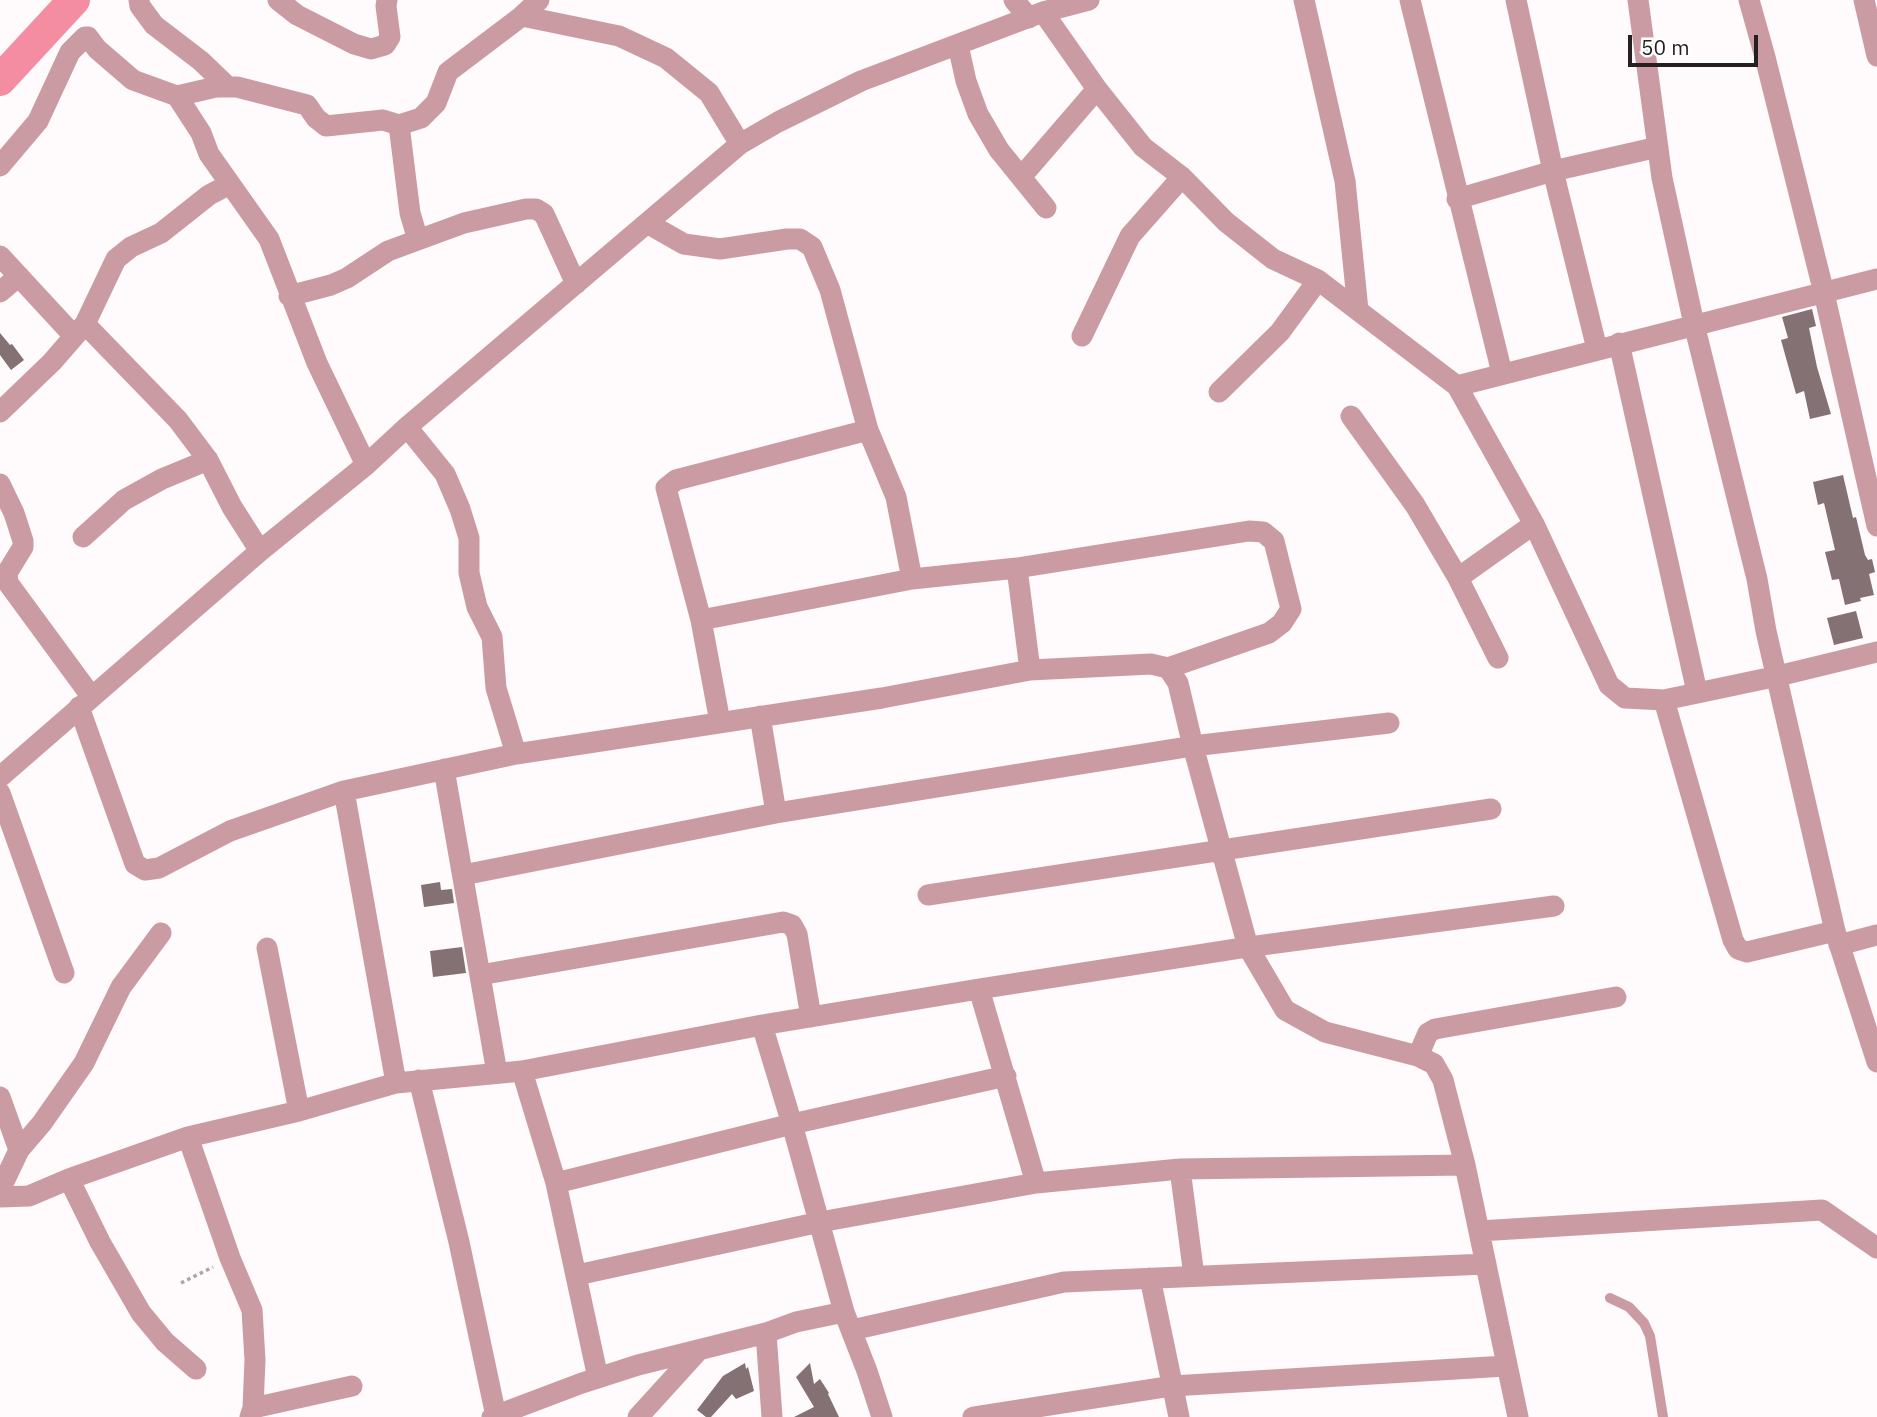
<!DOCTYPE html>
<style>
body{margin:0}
#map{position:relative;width:1877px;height:1417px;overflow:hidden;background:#fffafb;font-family:"IBM Plex Sans",sans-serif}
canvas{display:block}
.scale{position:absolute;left:1628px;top:35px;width:130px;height:32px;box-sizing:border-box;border:4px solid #271f20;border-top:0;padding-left:9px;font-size:21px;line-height:24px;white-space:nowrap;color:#271f20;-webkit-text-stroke:5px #fff;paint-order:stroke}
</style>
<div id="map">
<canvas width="1877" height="1417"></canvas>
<div class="scale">50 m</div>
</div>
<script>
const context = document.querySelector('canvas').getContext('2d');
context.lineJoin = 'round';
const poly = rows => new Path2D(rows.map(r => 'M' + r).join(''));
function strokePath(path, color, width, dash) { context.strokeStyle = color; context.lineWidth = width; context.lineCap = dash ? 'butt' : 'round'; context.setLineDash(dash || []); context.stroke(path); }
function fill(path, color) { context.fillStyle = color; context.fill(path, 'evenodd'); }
strokePath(poly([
 [0,80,74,0]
]), '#f48da1', 32);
fill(poly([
 [1812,309,1816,326,1809,328,1817,367,1831,414,1810,419,1804,391,1796,394,1781,340,1788,338,1782,317],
 [0,333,10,345,12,344,24,360,11,370,0,355],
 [1843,475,1853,518,1856,517,1865,555,1868,560,1872,559,1875,572,1869,574,1874,595,1860,598,1861,601,1845,605,1839,579,1832,580,1825,552,1835,550,1824,503,1818,505,1813,482],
 [1856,611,1863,638,1834,645,1827,618],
 [440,882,441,890,452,889,454,903,424,907,421,885],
 [462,947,466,973,433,977,430,951],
 [745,1363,746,1369,748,1367,754,1391,736,1399,732,1394,711,1417,706,1417,697,1410,723,1376],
 [810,1363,814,1384,820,1379,829,1393,828,1394,839,1417,794,1417,814,1407,796,1377]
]), '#847173');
strokePath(poly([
 [181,1283,213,1267]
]), '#aba5a6', 3.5, [3.5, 3.5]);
strokePath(poly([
 [1610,1298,1629,1307,1644,1323,1650,1336,1663,1417]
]), '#cb9ba3', 10);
strokePath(poly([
 [139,0,140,6,154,25,201,61,227,86],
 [278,0,297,15,354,44,371,49,385,45,390,37,386,6,387,0],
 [1014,0,1029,18],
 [1304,0,1345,181,1358,310],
 [1410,0,1502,373],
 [1516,0,1553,171,1597,349],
 [1638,0,1662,178,1694,324,1757,579,1766,631,1835,931,1877,1062],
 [1749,0,1765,57,1824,293,1877,526],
 [1864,0,1877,56],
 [1043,12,1097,89,1143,147,1182,177,1226,222,1273,259,1318,280,1457,386,1534,524,1609,685,1625,698,1664,700,1778,676,1877,652],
 [522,16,619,36,666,58,709,93,740,144],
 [958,45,966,81,978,114,999,150,1046,208],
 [177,96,201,133,209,154,269,239,317,363,366,465],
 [399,125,410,213,418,240],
 [0,166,38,121,70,52,85,37,88,37,97,49,133,80,177,96,216,87,237,87,307,105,316,118,326,126,383,120,399,125,421,118,436,103,448,72,522,16,539,0],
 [1022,176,1097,89],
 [1457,199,1553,171,1658,147],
 [647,223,684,244,720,249,787,239,800,239,812,247,830,290,868,430,896,497,912,579],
 [0,256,74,336],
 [0,292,19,276],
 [289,296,331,285,347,278,388,251,464,223,526,209,536,209,544,214,576,284],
 [85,324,178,420,208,460,232,507,260,551],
 [1082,336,1130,236,1182,177],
 [1619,343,1697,692],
 [1457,386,1877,279],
 [1219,392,1280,332,1318,280],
 [0,412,52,362,85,324,116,259,131,247,161,233,209,195,230,184],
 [1351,416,1415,505,1458,578,1498,658],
 [407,427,445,474,460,509,469,538,469,573,477,607,492,637,496,688,516,754],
 [0,484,14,513,23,541,23,547,7,573,8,583,91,696],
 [83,537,124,500,162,479,208,460],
 [1017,568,1030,670],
 [1458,578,1534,524],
 [701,620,912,579,1017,568,1249,531,1263,532,1274,541,1291,609,1282,623,1269,633,1168,668],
 [1664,700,1733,940,1738,949,1747,952,1835,931],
 [79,707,135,864,145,870,159,868,230,831,344,791,516,754,882,698,1030,670,1151,664,1168,668,1178,683,1193,746,1248,947,1285,1010,1325,1032,1418,1056,1434,1064,1443,1080,1465,1165,1518,1417],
 [760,716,776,813],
 [720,722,701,620,666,488,676,480,868,430],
 [444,769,497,1073],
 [0,777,260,551,366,465,407,427,740,144,778,122,861,81,1043,12,1089,0],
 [344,791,396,1083],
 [0,793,64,973],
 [463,875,776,813,1193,746,1389,723],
 [928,895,1491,809],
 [1839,945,1877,935],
 [267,948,299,1111],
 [480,975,783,922,792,925,797,934,811,1017],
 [762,1025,792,1124,844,1312,867,1371,882,1417],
 [1418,1056,1428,1033,1435,1029,1616,997],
 [522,1071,556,1183,598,1378],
 [419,1080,459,1242,496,1416],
 [0,1097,19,1150],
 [188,1137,230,1258,252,1310,255,1360,253,1408,250,1417],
 [1180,1169,1194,1276],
 [69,1179,100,1242,141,1313,165,1342,196,1369],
 [556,1183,792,1124,1006,1076],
 [1036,1183,1180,1169,1465,1165],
 [0,1190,19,1150,42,1123,84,1063,121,987,161,933],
 [0,1197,29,1196,69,1179,188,1137,299,1111,396,1083,522,1071,762,1025,979,989,1248,947,1554,906],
 [1479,1231,1822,1210,1877,1248],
 [577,1275,820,1222,1036,1183,979,989],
 [1150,1278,1179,1417],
 [852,1330,1064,1282,1486,1264],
 [766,1333,772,1417],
 [253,1408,352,1386],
 [492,1417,582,1383,638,1365,766,1333,796,1322,844,1312],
 [638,1417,699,1350],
 [973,1417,1172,1386,1506,1366]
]), '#cb9ba3', 21);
</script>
